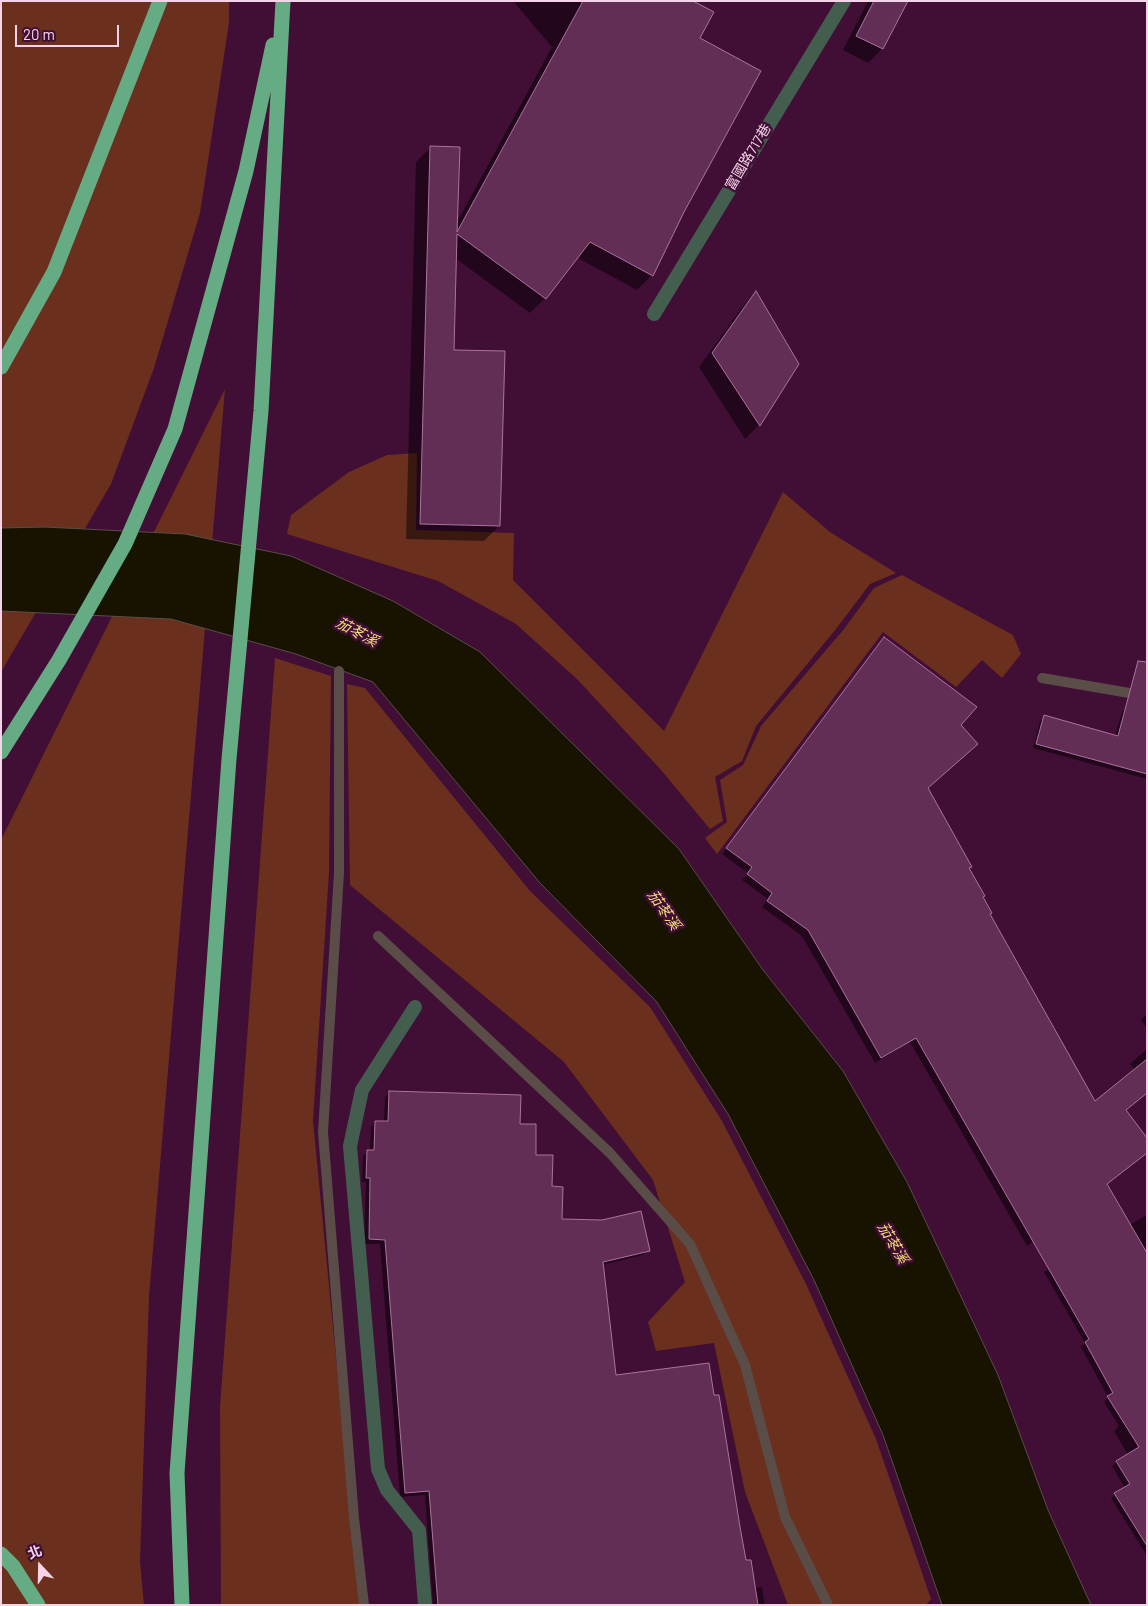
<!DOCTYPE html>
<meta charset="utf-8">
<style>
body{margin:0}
#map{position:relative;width:1148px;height:1606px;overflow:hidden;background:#410e36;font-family:Barlow,"Noto Sans TC",sans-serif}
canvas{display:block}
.frame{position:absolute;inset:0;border:2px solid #f5d4ea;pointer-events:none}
.north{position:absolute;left:15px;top:1541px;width:50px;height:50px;-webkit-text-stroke:4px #410e36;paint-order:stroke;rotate:339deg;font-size:14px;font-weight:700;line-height:20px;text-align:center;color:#f5d4ea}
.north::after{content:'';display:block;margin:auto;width:18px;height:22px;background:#f5d4ea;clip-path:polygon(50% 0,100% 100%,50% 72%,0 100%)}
.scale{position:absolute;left:15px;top:25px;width:104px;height:22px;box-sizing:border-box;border:2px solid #f5d4ea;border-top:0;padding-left:6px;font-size:15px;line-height:18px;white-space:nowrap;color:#f5d4ea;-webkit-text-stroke:4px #410e36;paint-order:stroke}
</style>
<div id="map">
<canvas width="1148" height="1606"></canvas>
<div class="frame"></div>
<div class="north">北</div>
<div class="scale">20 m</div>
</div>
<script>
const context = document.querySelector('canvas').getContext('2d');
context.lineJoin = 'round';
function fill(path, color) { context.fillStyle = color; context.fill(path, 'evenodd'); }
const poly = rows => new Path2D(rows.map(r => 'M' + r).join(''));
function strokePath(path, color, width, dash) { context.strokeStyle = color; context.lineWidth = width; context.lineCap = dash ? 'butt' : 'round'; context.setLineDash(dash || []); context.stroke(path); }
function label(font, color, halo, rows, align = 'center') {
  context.font = font + ' Barlow,"Noto Sans TC",sans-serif'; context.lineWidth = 5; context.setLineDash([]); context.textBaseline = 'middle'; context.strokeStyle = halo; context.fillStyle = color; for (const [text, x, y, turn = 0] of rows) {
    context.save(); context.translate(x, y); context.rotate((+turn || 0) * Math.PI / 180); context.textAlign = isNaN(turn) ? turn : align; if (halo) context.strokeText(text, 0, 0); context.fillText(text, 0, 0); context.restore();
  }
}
fill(poly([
 [1,1,229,1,229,23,200,213,154,368,111,484,1,672],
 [225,389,149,1297,140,1561,144,1605,1,1605,1,840],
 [417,453,416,530,514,533,513,580,664,731,783,492,830,532,896,573,870,584,836,629,756,726,742,761,715,777,723,821,710,829,661,770,578,680,516,624,438,581,287,534,291,515,349,472,387,455],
 [902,575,1013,635,1021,654,1002,678,982,660,956,687,883,632,717,854,705,838,727,822,720,780,743,765,761,726,844,629,874,588],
 [275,658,331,676,329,872,313,1121,360,1605,221,1605,220,1407],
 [347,684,365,688,530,891,650,1007,722,1121,806,1284,876,1439,931,1599,926,1605,788,1605,745,1492,714,1343,656,1351,648,1322,685,1282,653,1180,564,1062,350,885]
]), '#6b2f1d');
const water = poly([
 [44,527,185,534,291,556,393,601,480,652,679,849,763,970,843,1071,907,1182,998,1375,1048,1510,1091,1605,942,1605,883,1435,814,1280,728,1114,656,1001,540,883,373,682,296,654,171,619,1,611,1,528,44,527]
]);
fill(water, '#181301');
strokePath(water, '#5a4d47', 1);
fill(poly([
 [513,1,690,1,698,39,683,212,652,275,637,290,576,257,545,298,530,313,455,258,453,351,499,526,484,541,406,539,416,162,431,147,456,224,552,47],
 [868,1,906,1,882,49,868,63,843,50],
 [756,293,798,364,759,425,745,439,699,367,742,307],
 [879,644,960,725,927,788,970,867,968,869,989,915,1095,1103,1135,1070,1130,1064,1147,1049,1147,1092,1125,1111,1147,1153,1027,1246,910,1042,875,1063,802,936,762,907,768,899,742,880,748,873,722,854],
 [1126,708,1147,713,1147,779,1033,748,1040,721,1045,717,1115,736,1122,712],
 [1147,1014,1147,1028,1141,1020],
 [390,1092,518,1125,550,1188,561,1221,648,1251,643,1255,602,1265,615,1377,713,1397,723,1429,725,1429,745,1562,754,1588,762,1587,765,1605,433,1605,425,1495,400,1497,380,1244,364,1244,366,1182,362,1182,363,1156,370,1151,371,1127,375,1122,384,1122,385,1097],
 [1147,1215,1147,1556,1111,1498,1125,1488,1112,1466,1128,1455,1114,1431,1119,1426,1104,1402,1108,1397,1081,1347,1085,1343,1044,1272]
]), '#0007');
strokePath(poly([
 [339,671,339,873,323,1132,354,1518,364,1605],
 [1042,678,1141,695],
 [378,936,610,1153,690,1244,745,1365,785,1517,828,1605]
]), '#5a4d47', 10);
const building = poly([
 [583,1,693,1,714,12,700,38,761,71,684,212,653,276,590,242,546,299,457,234,454,350,505,351,500,526,420,524,430,146,460,147,457,232,583,1],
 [874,1,908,1,883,49,856,36,874,1],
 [756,291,799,364,760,426,712,353,756,291],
 [884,637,977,707,961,725,978,744,928,788,972,867,969,868,985,896,983,897,992,913,990,914,1095,1101,1147,1059,1147,1093,1126,1110,1147,1138,1147,1153,1107,1184,1147,1253,1147,1546,1114,1493,1130,1484,1116,1461,1139,1447,1107,1396,1113,1393,1085,1342,1089,1339,916,1038,881,1058,808,930,767,901,772,893,747,874,752,867,726,848,884,637],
 [1138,661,1147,662,1147,774,1036,744,1044,715,1118,736,1138,661],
 [389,1091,521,1095,520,1124,536,1124,536,1155,553,1155,552,1186,563,1187,562,1219,602,1220,641,1211,650,1251,603,1262,616,1375,709,1363,714,1395,719,1395,740,1527,746,1560,751,1560,758,1605,438,1605,429,1491,405,1493,385,1240,369,1239,370,1178,366,1178,367,1150,374,1150,375,1121,388,1121,389,1091]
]);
fill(building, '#622e55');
strokePath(building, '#ad739d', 1);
strokePath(poly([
 [654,314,844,1],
 [415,1007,362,1090,350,1146,378,1469,387,1490,419,1530,425,1605]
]), '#435e4e', 14);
strokePath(poly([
 [1,367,54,272,160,1],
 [1,752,59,660,125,544,175,429,246,171,273,45],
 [1,1554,13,1566,38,1605],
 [182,1605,177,1473,229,759,261,411,283,1]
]), '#65ab83', 15);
label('14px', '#f5d4ea', '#410e36', [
 ["富國路717巷",748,157,-59]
]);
label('italic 15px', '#f2dd79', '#410e36', [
 ["茄苳溪",357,632,28],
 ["茄苳溪",664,910,55],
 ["茄苳溪",893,1243,59]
]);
</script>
